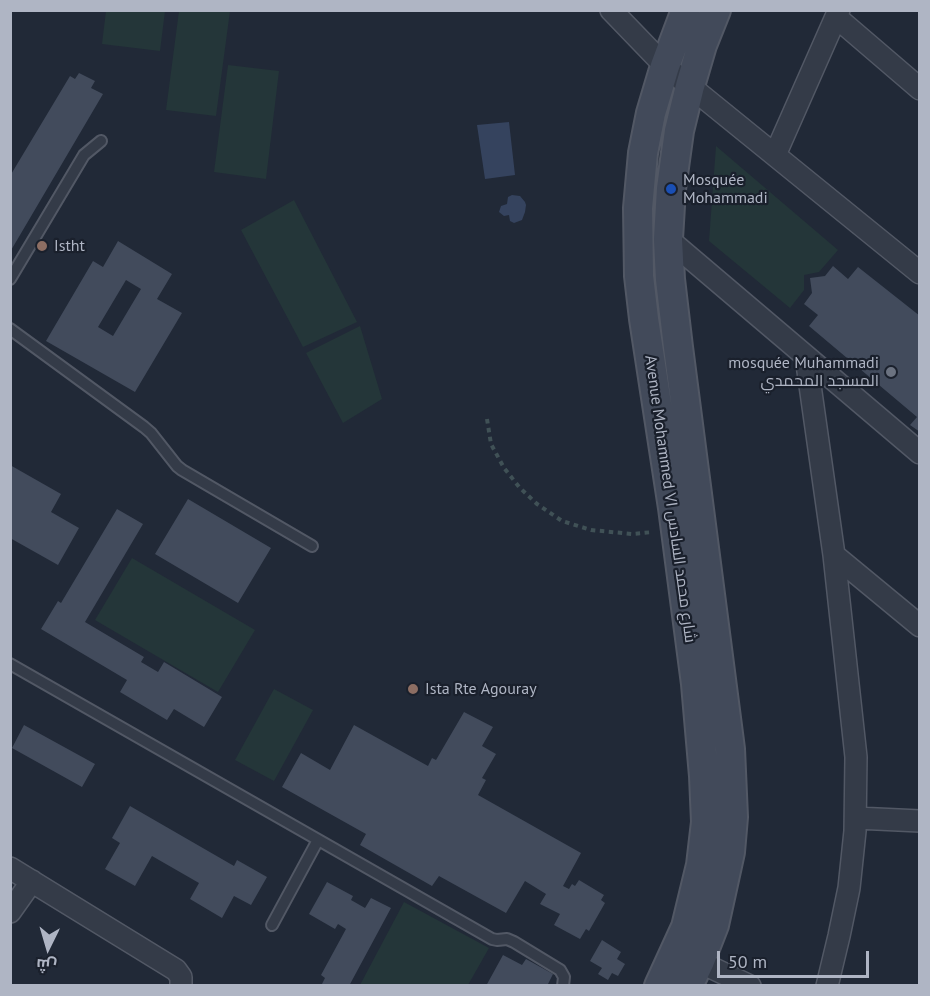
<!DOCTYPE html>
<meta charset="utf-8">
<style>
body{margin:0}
#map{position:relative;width:930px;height:996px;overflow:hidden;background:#212937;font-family:"PT Sans",Cairo,sans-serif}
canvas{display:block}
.frame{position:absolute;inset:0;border:12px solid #afb5c4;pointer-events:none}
.north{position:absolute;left:18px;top:918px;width:60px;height:60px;-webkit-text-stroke:4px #1a202c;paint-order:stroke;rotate:185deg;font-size:16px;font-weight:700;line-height:24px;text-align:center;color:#afb5c4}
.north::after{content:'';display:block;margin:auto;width:21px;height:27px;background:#afb5c4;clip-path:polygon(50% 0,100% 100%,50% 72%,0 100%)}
.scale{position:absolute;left:717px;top:951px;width:152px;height:27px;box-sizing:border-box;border:3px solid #afb5c4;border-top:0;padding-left:8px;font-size:18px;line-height:21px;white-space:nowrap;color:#afb5c4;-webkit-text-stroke:4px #1a202c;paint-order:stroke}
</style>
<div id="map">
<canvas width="930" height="996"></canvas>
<div class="frame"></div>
<div class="north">ش</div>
<div class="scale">50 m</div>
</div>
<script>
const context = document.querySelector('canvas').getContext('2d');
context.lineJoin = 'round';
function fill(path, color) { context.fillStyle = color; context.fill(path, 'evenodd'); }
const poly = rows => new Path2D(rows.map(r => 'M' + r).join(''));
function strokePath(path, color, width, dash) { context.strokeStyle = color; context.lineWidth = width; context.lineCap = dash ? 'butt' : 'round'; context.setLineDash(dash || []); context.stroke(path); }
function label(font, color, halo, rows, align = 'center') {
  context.font = font + ' "PT Sans",Cairo,sans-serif'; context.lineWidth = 4.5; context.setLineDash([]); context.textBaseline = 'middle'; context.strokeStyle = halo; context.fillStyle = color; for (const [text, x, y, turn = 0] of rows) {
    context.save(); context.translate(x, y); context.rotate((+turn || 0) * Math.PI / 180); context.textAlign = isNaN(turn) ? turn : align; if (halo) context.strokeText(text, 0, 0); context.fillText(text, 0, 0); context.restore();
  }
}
fill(poly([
 [106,11,165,11,160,51,102,44],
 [179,11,230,11,216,116,166,110],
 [228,65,279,71,266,179,214,172],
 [716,146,838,250,819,272,804,275,804,290,790,308,709,241],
 [294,200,357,322,303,347,241,230],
 [360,326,382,399,343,423,306,353],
 [132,558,255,630,218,692,95,620],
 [274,689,313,710,274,781,235,760],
 [404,902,489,948,468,985,360,985]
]), '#243639');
fill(poly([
 [509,122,515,175,485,179,477,125],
 [512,195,520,196,525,202,526,205,525,212,522,220,514,223,510,221,509,215,504,216,499,212,501,206,507,204,508,197]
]), '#35435e');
fill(poly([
 [79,73,95,81,91,88,103,94,10,252,10,176,70,76,75,79],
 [118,241,172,274,157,299,182,313,135,392,46,341,93,261,103,267],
 [126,280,141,289,113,336,98,327],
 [833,266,848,279,858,267,920,316,920,432,910,425,917,417,809,326,818,315,804,304,812,293,810,278,825,276],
 [10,465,61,494,51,512,79,528,58,565,10,538],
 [188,499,271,548,238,603,155,554],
 [117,509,143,524,85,622,144,657,141,662,158,672,164,662,222,697,204,727,174,709,167,720,120,692,127,680,41,629,58,601,61,603],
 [464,712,493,727,482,746,496,754,482,778,486,780,478,795,581,853,563,886,569,889,572,884,575,886,579,880,604,895,601,900,605,903,589,931,586,929,580,939,554,925,560,914,540,904,546,894,525,881,506,913,439,876,432,886,360,845,366,834,282,787,301,753,330,770,354,725,428,766,432,758,436,760],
 [24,725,95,764,82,787,12,748],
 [130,806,234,866,237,860,267,877,251,905,234,896,222,918,190,899,199,883,152,856,135,886,105,869,120,843,112,838],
 [327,882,353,896,351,900,365,908,371,898,391,908,349,986,321,986,325,978,321,975,346,929,338,924,335,929,309,914],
 [602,940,621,952,617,959,625,964,618,976,612,973,608,980,598,974,602,968,590,961],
 [503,955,522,965,526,959,553,974,547,986,486,986]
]), '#424b5c');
const service = poly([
 [10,279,84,155,101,141],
 [10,329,144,427,151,433,177,466,182,470,312,546],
 [10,664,492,939,497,940,507,939,514,942,560,970,564,977,563,986],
 [272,925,318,840]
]);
const minor = poly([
 [611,10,665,66,920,273],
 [836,17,920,89],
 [775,155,839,10],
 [668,239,920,453],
 [806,357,834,555,856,757,855,831,849,888,839,936,827,986],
 [834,555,920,626],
 [856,818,920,821],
 [10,868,176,970,181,977,181,986],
 [10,912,32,881],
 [687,956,750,986]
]);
const secondary = poly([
 [659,986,686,927,701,865,706,822,704,776,696,684,673,508,644,319,639,276,638,208,643,153,651,113,665,66,686,10],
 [688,986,700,961,714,925,730,852,733,817,730,749,678,347,670,279,668,239,671,189,679,131,690,86,702,45,716,10]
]);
strokePath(service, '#525865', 14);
strokePath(minor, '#525865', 24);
strokePath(secondary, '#525865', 32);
strokePath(poly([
 [487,419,491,444,504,468,520,488,537,504,562,521,591,530,632,534,653,532]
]), '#405156', 4, [4.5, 4.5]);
strokePath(service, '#343b48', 10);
strokePath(minor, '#343b48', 21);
strokePath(secondary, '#424a5a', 28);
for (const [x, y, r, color] of [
 [671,189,6,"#1a4fb4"],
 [42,246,6,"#8d6e63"],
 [891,372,6,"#6b7280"],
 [413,689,6,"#8d6e63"]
]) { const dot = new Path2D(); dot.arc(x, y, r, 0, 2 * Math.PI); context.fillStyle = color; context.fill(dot); strokePath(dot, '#1a202c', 2); }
label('16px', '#afb5c4', '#1a202c', [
 ["Mosquée",683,180],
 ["Mohammadi",683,198],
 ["Istht",54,246],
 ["mosquée Muhammadi",879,363,"right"],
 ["المسجد المحمدي",879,381,"right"],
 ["Ista Rte Agouray",425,689]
], 'left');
label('16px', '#afb5c4', '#1a202c', [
 ["Avenue Mohammed VI شارع محمد السادس",670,499,82]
]);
</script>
